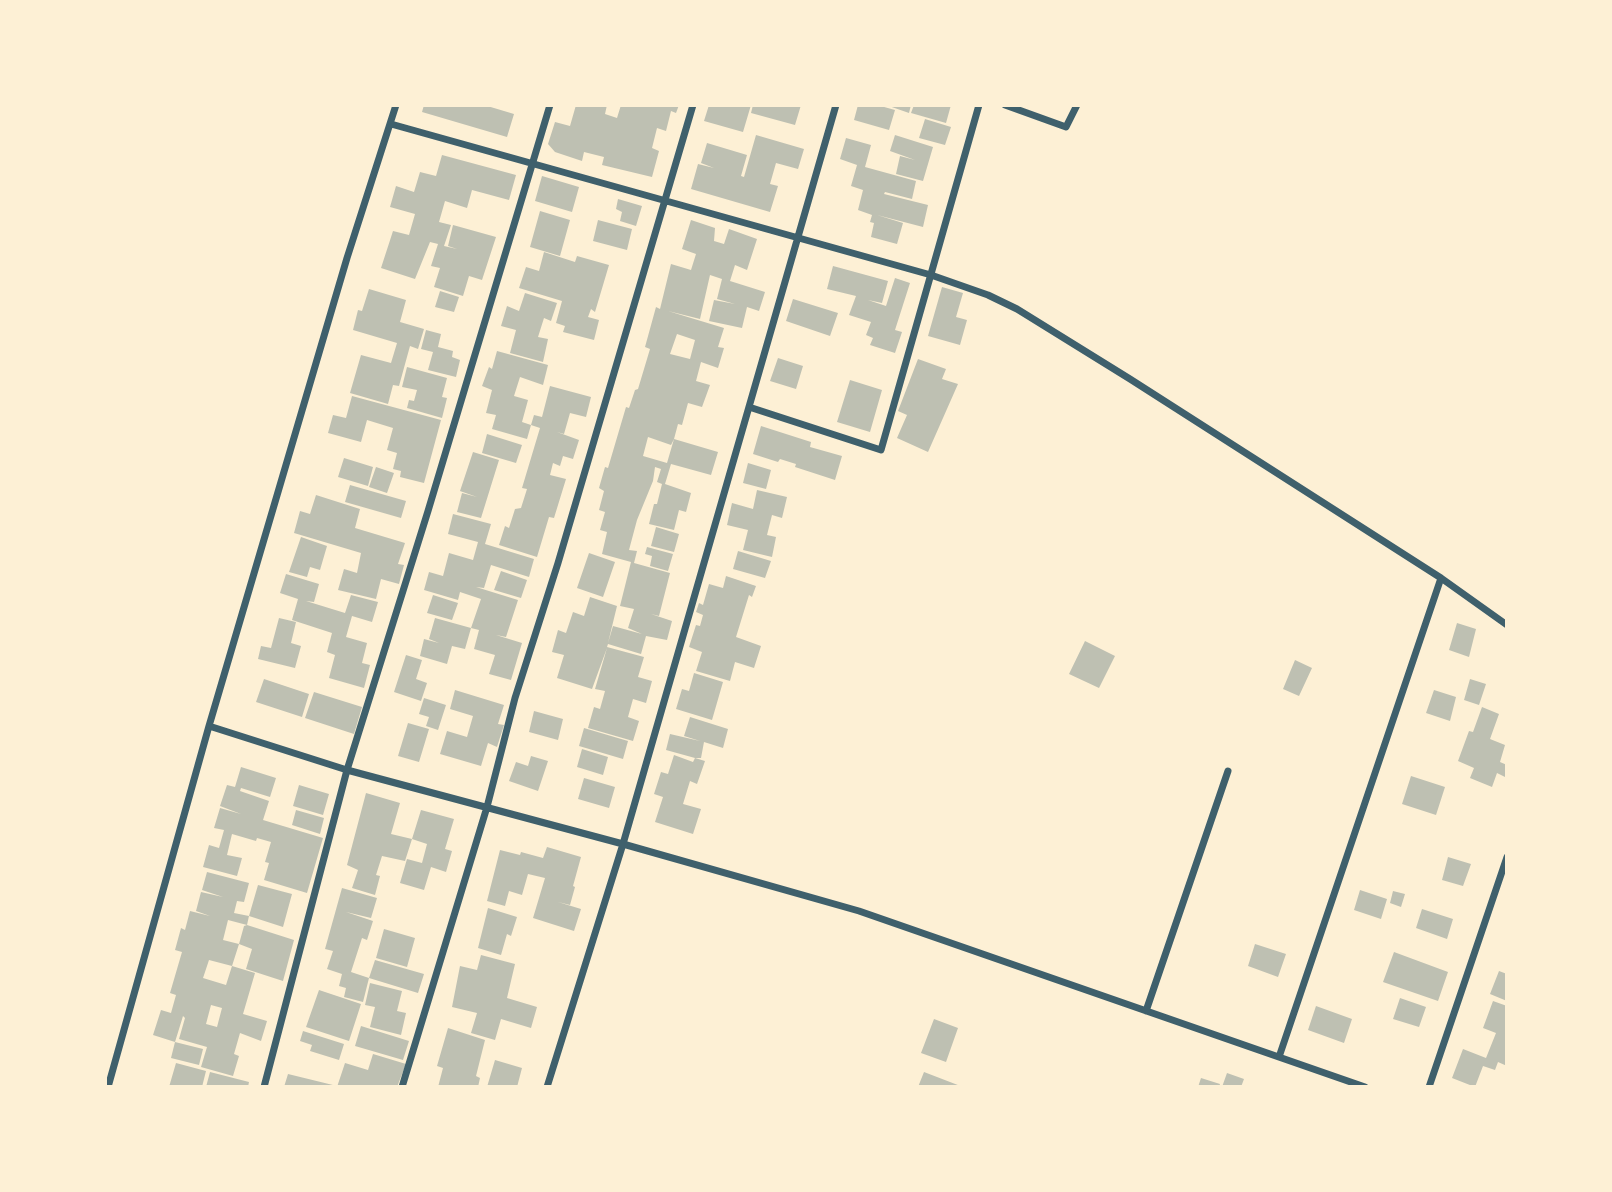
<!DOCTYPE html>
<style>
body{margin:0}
#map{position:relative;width:1612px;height:1192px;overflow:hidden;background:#fdf0d5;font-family:Raleway,sans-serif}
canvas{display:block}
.frame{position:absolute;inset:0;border:107px solid #fdf0d5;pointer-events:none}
</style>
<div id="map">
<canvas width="1612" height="1192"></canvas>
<div class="frame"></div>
</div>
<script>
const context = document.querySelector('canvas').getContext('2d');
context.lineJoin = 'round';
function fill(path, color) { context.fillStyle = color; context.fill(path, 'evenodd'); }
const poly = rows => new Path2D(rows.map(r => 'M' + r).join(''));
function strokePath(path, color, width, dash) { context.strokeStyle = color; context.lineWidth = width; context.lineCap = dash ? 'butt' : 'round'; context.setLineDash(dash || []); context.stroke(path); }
fill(poly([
 [424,105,484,105,514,114,507,137,422,112],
 [576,105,607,105,605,114,617,118,621,105,679,105,676,113,671,111,666,131,657,128,652,148,659,151,652,177,602,165,604,157,584,152,582,161,555,152,548,144,555,122,570,126],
 [709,105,751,105,743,132,704,121],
 [753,105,801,105,795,125,751,113],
 [858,105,877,105,895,110,889,130,854,120],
 [886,105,911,105,909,113],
 [914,105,951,105,946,123,911,113],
 [925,119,951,127,945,145,919,138],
 [756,135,804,149,798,169,776,163,770,184,778,186,770,212,691,189,698,164,714,168,701,163,707,143,747,155,741,176,744,177],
 [895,135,933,147,923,181,896,174,900,156,915,160,890,151],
 [846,138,871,145,865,167,916,181,912,199,885,192,884,194,928,205,923,227,877,215,903,223,897,244,871,237,874,223,870,222,872,215,858,210,863,190,851,186,857,165,840,159],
 [442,155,516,175,509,200,472,190,467,208,445,201,439,222,451,225,444,246,457,249,448,246,453,225,496,237,482,280,469,276,463,296,434,287,440,268,431,266,438,244,430,242,415,279,381,268,393,231,409,235,415,214,390,207,396,186,414,192,420,172,436,176],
 [542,176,579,187,572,212,535,201],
 [618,199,642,206,636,226,620,221,622,212,616,209],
 [540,211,570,220,560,256,530,247],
 [598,220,632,229,627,250,593,241],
 [691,220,715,228,714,241,724,244,729,229,757,239,747,270,735,265,730,281,765,292,759,311,747,307,742,328,709,321,714,300,735,304,717,299,722,279,710,275,700,319,668,311,724,328,718,347,724,348,718,368,701,362,696,381,710,385,702,407,688,403,682,425,678,424,674,439,718,452,711,475,671,464,665,484,691,493,686,512,679,510,674,530,649,524,654,504,657,504,662,484,657,482,661,469,655,467,653,481,637,520,629,550,637,551,634,563,670,573,659,616,651,614,672,621,667,640,646,636,641,654,608,644,607,647,644,657,638,677,652,681,646,703,633,699,628,717,639,721,633,741,588,728,594,707,600,709,605,691,595,689,607,648,592,689,557,678,564,655,552,652,558,630,566,633,573,612,584,616,590,597,617,606,608,643,613,626,642,634,628,628,634,609,620,606,631,562,602,554,607,532,600,530,605,512,599,510,604,491,599,488,605,467,608,468,626,407,629,408,635,390,638,389,650,349,645,347,656,307,660,309,671,264,691,270,696,254,682,249],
 [677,334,695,340,690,359,670,354],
 [648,437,671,445,674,439,667,463,643,456],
 [544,252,575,262,577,256,609,265,595,312,591,309,588,317,599,320,594,340,563,332,565,326,556,323,562,301,519,288,526,267,539,271],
 [833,266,888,281,882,303,868,300,886,306,895,278,910,283,895,330,902,332,895,353,870,345,873,338,866,335,871,322,849,315,856,296,827,289],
 [942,287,963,293,956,317,967,320,960,345,928,336],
 [369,289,406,300,400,322,424,329,418,349,410,346,399,386,393,385,388,404,350,393,361,355,391,363,397,343,353,330,358,310,362,311],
 [440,291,459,297,454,312,435,307],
 [525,293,557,303,551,321,544,318,538,337,548,339,543,362,510,353,516,330,501,326,507,306,519,311],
 [793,299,838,313,830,336,786,321],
 [426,330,441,334,438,347,453,351,452,357,460,360,456,377,428,370,433,352,421,349],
 [497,351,548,365,543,385,520,377,514,396,528,400,522,422,531,425,527,439,492,429,496,415,486,413,492,390,482,386,489,367,492,369],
 [778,358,803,366,796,389,770,381],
 [918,359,946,369,942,379,958,384,928,452,897,438,907,415,898,411],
 [407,367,447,378,442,397,447,398,442,418,407,408,409,400,414,401,417,390,402,387],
 [850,380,882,390,870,432,837,422],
 [550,386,591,397,586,417,570,413,564,434,557,432,579,440,573,459,563,456,560,466,553,463,550,475,566,479,554,518,549,517,537,557,499,545,505,526,509,528,515,509,521,508,527,489,522,488,540,428,531,425,534,415,542,417],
 [352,396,441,420,424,483,400,477,401,471,393,469,397,453,387,450,393,428,367,420,361,442,328,433,333,415,346,418],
 [761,426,811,442,810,447,842,456,835,480,795,467,796,464,780,459,778,462,753,454],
 [487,434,522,445,516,463,482,453],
 [473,452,499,460,481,518,457,512,462,493,477,497,460,491],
 [344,458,373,467,368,486,338,477],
 [748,463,771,470,766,489,743,483],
 [376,467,394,473,387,493,369,487],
 [350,485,406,501,401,518,345,502],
 [757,490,787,497,782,518,772,515,767,535,776,537,772,557,743,550,748,530,727,525,732,503,753,509],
 [316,495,360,509,355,528,405,543,398,564,404,565,399,584,381,579,376,599,338,590,344,569,357,573,361,553,294,533,300,511,310,514],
 [453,514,491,524,485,544,534,559,529,577,491,565,484,588,476,587,518,600,506,637,496,635,522,643,511,680,489,674,495,655,474,649,479,630,471,628,465,649,452,646,447,664,420,656,424,639,439,643,429,639,435,618,471,628,481,599,460,592,458,600,424,590,429,572,443,576,449,553,473,560,478,542,448,534],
 [656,527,679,534,674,552,651,546],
 [301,537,327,546,320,570,310,567,307,577,289,572],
 [647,547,673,554,668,571,650,566,652,556,645,554],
 [738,551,771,561,765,578,733,569],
 [589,553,615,562,603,597,577,588],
 [501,571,527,580,521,598,494,590],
 [286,574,319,584,314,602,306,601,345,613,351,595,378,602,372,622,352,616,346,637,367,643,362,663,370,665,364,688,329,678,335,655,327,652,332,633,292,620,298,599,280,593],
 [726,576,756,586,752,597,749,595,736,637,761,646,754,668,735,662,730,681,696,671,702,652,689,647,696,625,700,626,703,615,696,612,699,603,703,605,709,584,723,588],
 [433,595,458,603,452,620,427,613],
 [279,618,296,622,291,643,301,646,295,668,258,659,261,646,271,648],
 [1457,623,1476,629,1469,657,1449,650],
 [1085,641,1115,656,1099,688,1069,674],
 [406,655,422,660,416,679,427,683,421,701,394,692],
 [1295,660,1312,668,1299,696,1283,689],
 [694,673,723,682,712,720,676,709,682,689,689,691],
 [264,679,309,694,302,717,256,702],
 [1470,679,1486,684,1479,705,1464,700],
 [455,690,504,705,498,724,504,725,497,747,488,743,481,766,440,754,447,731,467,737,473,716,450,709],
 [1434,690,1456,697,1450,721,1426,713],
 [314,692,362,707,354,734,305,718],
 [424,698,446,705,438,730,426,726,429,717,419,714],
 [1482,707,1499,714,1490,739,1505,745,1500,762,1507,765,1507,778,1497,773,1492,787,1470,778,1474,768,1458,761,1469,731,1473,732],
 [534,711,563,719,558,740,529,732],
 [690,717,728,729,723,748,704,742,701,758,695,758,705,761,697,784,690,781,683,804,701,809,693,834,655,822,663,797,654,794,661,772,668,774,674,755,693,762,695,758,666,750,670,734,700,741,684,736],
 [408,723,429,729,419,762,398,756],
 [584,728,628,741,623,759,579,746],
 [582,749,608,757,603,775,577,767],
 [531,756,548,761,538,791,509,781,516,762,528,766],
 [241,767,276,778,270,797,241,788,240,791,269,801,263,820,323,838,307,893,264,880,269,863,265,862,271,842,257,838,256,841,232,834,227,855,242,858,237,876,203,867,209,845,219,848,224,830,214,828,220,808,241,814,220,806,227,785,235,787],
 [1411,776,1445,787,1436,815,1402,804],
 [584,778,615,787,609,808,578,799],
 [299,785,329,794,323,815,293,806],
 [366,793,400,803,391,834,412,839,405,861,382,856,376,875,380,876,375,895,352,888,358,870,347,865],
 [296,810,324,818,320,834,292,825],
 [421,810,454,819,445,849,452,851,446,872,431,867,424,890,400,883,407,859,422,863,427,844,412,839],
 [547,847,581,857,573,886,575,887,570,905,558,902,581,909,574,931,533,918,545,878,528,874,522,895,509,891,505,906,487,901,500,850,520,855,521,852,543,858],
 [1448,857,1471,864,1463,886,1442,880],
 [207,872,249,883,244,902,237,901,234,913,249,916,247,925,294,940,283,981,246,969,252,949,239,944,244,926,247,925,228,920,223,940,239,944,232,966,209,960,203,978,226,985,232,966,255,973,243,1014,267,1021,261,1041,240,1033,234,1054,239,1056,233,1076,201,1067,207,1047,179,1039,185,1018,183,1016,175,1042,153,1035,161,1010,171,1013,176,995,170,993,182,952,175,950,181,928,185,930,190,911,210,916,196,911,201,892,223,897,202,890],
 [211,1005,222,1008,217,1027,206,1024],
 [258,885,292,894,283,927,249,916],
 [342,888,377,898,371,918,346,912,373,921,367,940,362,938,351,972,369,978,363,1002,344,997,346,988,339,986,342,974,327,969,333,951,325,949],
 [1360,890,1387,899,1381,919,1354,910],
 [1393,891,1405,894,1401,907,1390,903],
 [488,908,517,917,511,936,507,934,501,955,478,948],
 [1422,909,1453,919,1447,939,1416,928],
 [384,929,415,938,407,967,376,958],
 [1255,944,1286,954,1278,977,1248,966],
 [1394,952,1448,972,1438,1001,1383,982],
 [481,955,515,964,507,998,537,1007,531,1028,501,1019,495,1040,471,1033,477,1013,452,1007,460,966,477,970],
 [375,960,424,974,418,993,369,978],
 [1499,971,1507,974,1507,1001,1490,994],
 [370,983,402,991,397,1011,406,1013,401,1035,370,1027,375,1007,365,1005],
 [319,990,361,1004,349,1041,306,1027],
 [1400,998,1426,1007,1419,1027,1393,1019],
 [1493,1001,1507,1006,1507,1066,1498,1062,1495,1070,1483,1066,1475,1087,1452,1078,1463,1049,1486,1058,1496,1033,1483,1028],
 [1316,1006,1352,1019,1344,1043,1308,1030],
 [934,1019,958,1028,946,1062,921,1053],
 [361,1026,409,1041,403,1060,355,1046],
 [448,1028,485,1040,476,1076,480,1078,478,1087,438,1087,443,1068,437,1066],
 [303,1031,344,1044,339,1060,310,1051,312,1045,300,1041],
 [175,1042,203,1049,199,1065,171,1058],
 [373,1054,406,1064,397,1087,337,1087,345,1063,368,1070],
 [495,1060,522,1068,517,1087,487,1087],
 [176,1063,206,1071,202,1087,169,1087],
 [210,1072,249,1082,248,1087,206,1087],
 [924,1072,963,1087,918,1087],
 [1227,1073,1244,1079,1241,1087,1222,1087],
 [288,1074,337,1086,337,1087,284,1087],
 [1201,1078,1220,1084,1219,1087,1198,1087]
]), '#bec0b2');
strokePath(poly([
 [1005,105,1066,127,1077,105],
 [391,124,931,275,988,295,1017,309,1130,379,1441,578,1507,625],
 [749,407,881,450,979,105],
 [209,726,347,770,623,844,859,911,1365,1087],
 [1146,1011,1228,771],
 [1279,1057,1441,578],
 [108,1087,209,726,347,258,396,105],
 [264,1087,347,770,428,511,550,105],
 [402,1087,487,807,515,698,558,563,693,105],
 [547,1087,623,844,836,105],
 [1429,1087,1507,857]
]), '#3f606c', 7);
</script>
